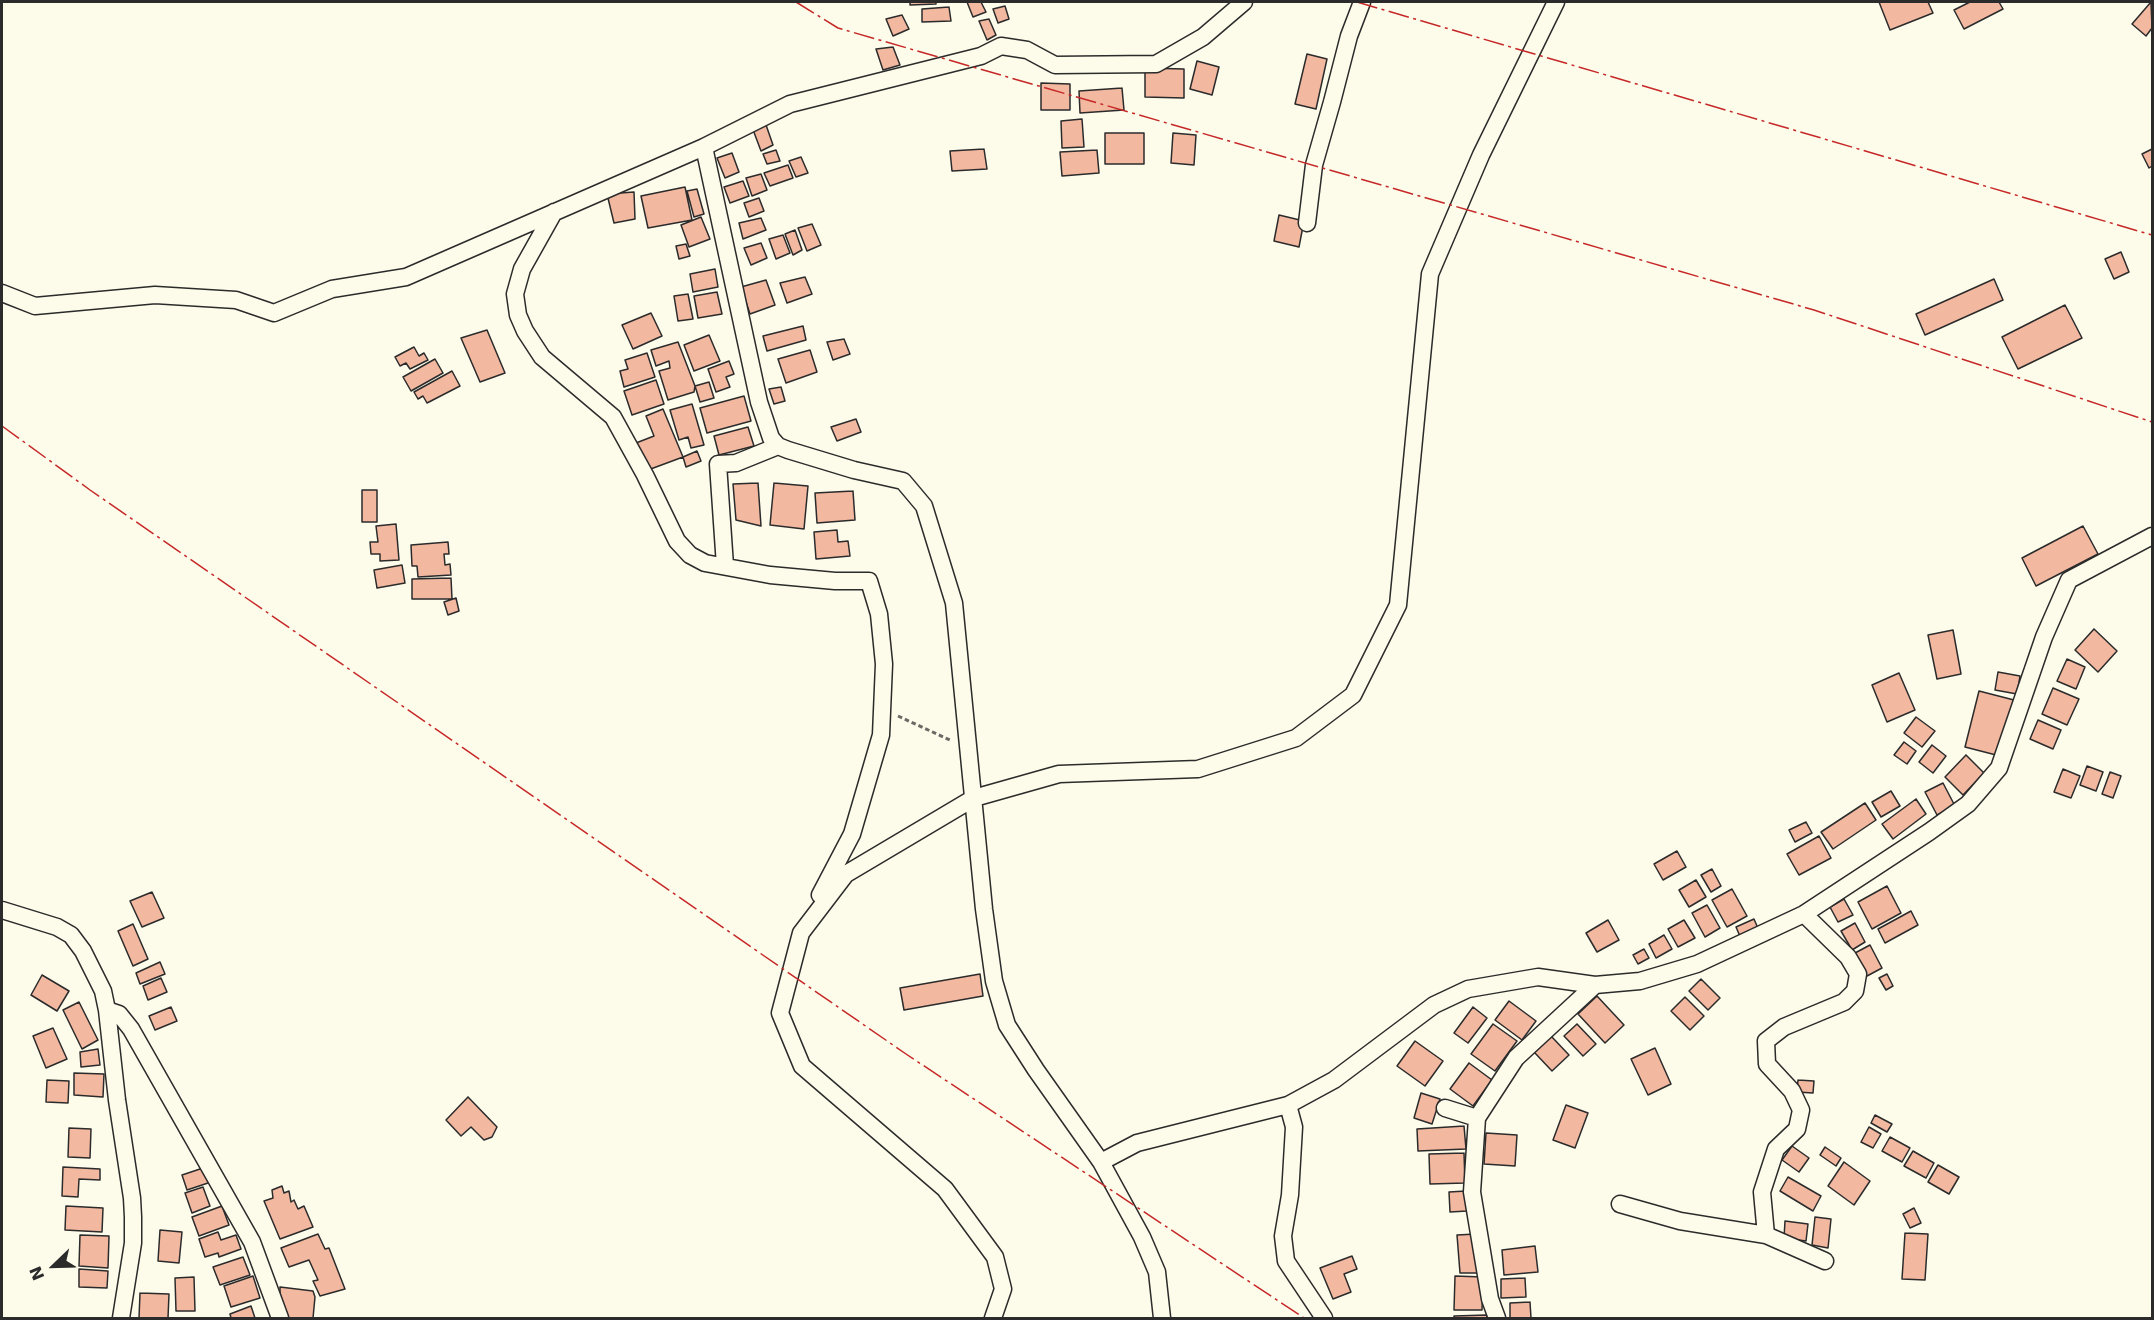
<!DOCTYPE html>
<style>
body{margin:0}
#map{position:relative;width:2154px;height:1320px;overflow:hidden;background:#fdfbea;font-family:"DejaVu Sans",sans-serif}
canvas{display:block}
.frame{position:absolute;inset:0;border:3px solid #2b2b2b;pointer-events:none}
.north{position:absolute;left:24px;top:1236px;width:60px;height:60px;-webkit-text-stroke:4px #fdfbea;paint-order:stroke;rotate:247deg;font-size:16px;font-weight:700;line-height:24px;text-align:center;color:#2b2b2b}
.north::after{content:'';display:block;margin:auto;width:21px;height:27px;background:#2b2b2b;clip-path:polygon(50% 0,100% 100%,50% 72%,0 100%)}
</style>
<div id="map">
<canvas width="2154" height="1320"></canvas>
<div class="frame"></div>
<div class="north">N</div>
</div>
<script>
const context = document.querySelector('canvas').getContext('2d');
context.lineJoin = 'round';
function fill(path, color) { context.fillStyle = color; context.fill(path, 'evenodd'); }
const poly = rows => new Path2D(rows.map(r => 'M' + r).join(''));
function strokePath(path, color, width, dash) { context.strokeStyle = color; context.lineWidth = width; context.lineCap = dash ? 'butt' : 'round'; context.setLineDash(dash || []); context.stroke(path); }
const building = poly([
 [910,2,936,2,936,4,910,5,910,2],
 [967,2,981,2,986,12,973,17,967,2],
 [1879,2,1928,2,1933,13,1890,30,1879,2],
 [1970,2,1999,2,2003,9,1964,29,1954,10,1970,2],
 [2151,2,2152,28,2146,36,2132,24,2151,2],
 [1005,6,1009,19,998,23,993,9,1005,6],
 [949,7,951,21,922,22,922,9,949,7],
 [902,15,909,29,893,36,886,19,902,15],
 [989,19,996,35,987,40,979,21,989,19],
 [893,47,900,65,883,70,876,49,893,47],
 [1307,54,1327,59,1316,109,1295,104,1307,54],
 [1197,61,1219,67,1212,95,1190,89,1197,61],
 [1145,68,1184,69,1184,98,1145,97,1145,68],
 [1041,83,1070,84,1070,110,1041,110,1041,83],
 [1122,88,1124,110,1080,113,1079,91,1122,88],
 [1082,119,1084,147,1062,148,1061,121,1082,119],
 [765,122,773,145,761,151,752,127,765,122],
 [1105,133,1144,133,1144,164,1105,164,1105,133],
 [1173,133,1196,135,1194,165,1171,163,1173,133],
 [984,149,987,169,952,171,950,151,984,149],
 [2152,149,2152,166,2149,168,2142,154,2152,149],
 [776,150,780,161,767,164,763,154,776,150],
 [1097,150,1099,173,1062,176,1060,152,1097,150],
 [732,153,739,172,725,178,717,158,732,153],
 [801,157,808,173,796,177,789,161,801,157],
 [788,165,793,178,770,186,764,173,788,165],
 [761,174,767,190,752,196,746,178,761,174],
 [743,181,749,196,730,203,724,187,743,181],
 [685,187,692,220,648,228,641,196,685,187],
 [697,189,704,214,694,217,687,191,697,189],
 [634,192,635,219,614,223,607,194,634,192],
 [759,198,764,211,749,217,744,203,759,198],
 [1279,215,1304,221,1299,247,1274,241,1279,215],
 [701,217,710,239,689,247,681,225,701,217],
 [761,218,766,230,743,239,739,223,761,218],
 [812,224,821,245,807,251,798,228,812,224],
 [795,230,802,250,793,255,785,234,795,230],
 [783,235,790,253,776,259,769,239,783,235],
 [761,243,767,258,751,265,744,248,761,243],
 [686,244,690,256,679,259,676,246,686,244],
 [2121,252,2129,272,2114,279,2105,259,2121,252],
 [715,269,718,287,693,292,690,274,715,269],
 [805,277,812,294,787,303,780,283,805,277],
 [1994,279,2003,300,1925,335,1916,314,1994,279],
 [766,280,775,305,750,314,741,287,766,280],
 [717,292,722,314,698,318,694,296,717,292],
 [688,294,693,319,678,321,674,296,688,294],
 [2065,305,2082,338,2018,369,2002,337,2065,305],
 [651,313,662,336,633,349,622,325,651,313],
 [803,326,806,340,767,351,763,336,803,326],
 [487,330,505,373,480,382,461,338,487,330],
 [709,335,720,361,694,371,684,345,709,335],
 [844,339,850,354,833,360,827,342,844,339],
 [678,342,695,386,694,392,668,400,659,371,670,368,669,361,656,366,651,350,678,342],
 [414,347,419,356,424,353,428,360,410,369,406,363,400,366,395,357,414,347],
 [810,350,817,372,786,383,778,359,810,350],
 [647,353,655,377,624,387,620,371,628,369,625,360,647,353],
 [435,359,443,373,411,391,403,377,435,359],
 [729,361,734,374,726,377,730,387,716,392,708,369,729,361],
 [452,371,460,386,427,403,423,396,418,399,414,392,452,371],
 [656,380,664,404,632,415,624,391,656,380],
 [709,382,714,398,700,402,695,386,709,382],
 [781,387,785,401,774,404,769,389,781,387],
 [744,396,751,421,707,433,700,408,744,396],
 [692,404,704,445,691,448,688,437,679,440,670,410,692,404],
 [663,409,683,457,648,470,636,443,654,436,646,416,663,409],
 [856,419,861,432,837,441,831,427,856,419],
 [748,427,754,446,719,455,714,436,748,427],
 [697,451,701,461,686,467,683,457,697,451],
 [758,483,761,526,736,520,733,484,758,483],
 [774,483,808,486,804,529,770,525,774,483],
 [362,490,377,490,377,522,362,522,362,490],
 [853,491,855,520,817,523,815,493,853,491],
 [396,524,399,560,380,561,380,554,371,554,370,542,378,542,376,526,396,524],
 [2083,526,2098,554,2036,586,2022,558,2083,526],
 [837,530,838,542,848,541,850,556,816,559,814,532,837,530],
 [448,542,449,554,444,554,445,565,450,564,451,575,418,577,417,566,412,566,411,545,448,542],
 [402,565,405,583,377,588,374,570,402,565],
 [451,578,452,599,412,599,412,579,451,578],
 [456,598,459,611,448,615,444,602,456,598],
 [2094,629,2117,651,2098,672,2075,650,2094,629],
 [1953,630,1961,674,1937,679,1928,635,1953,630],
 [2067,659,2085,667,2076,689,2057,681,2067,659],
 [1998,672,2020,676,2017,694,1995,690,1998,672],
 [1899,673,1915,710,1887,722,1872,685,1899,673],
 [2053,688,2079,699,2067,725,2042,714,2053,688],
 [1979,691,2014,700,2000,756,1965,747,1979,691],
 [1916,717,1935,731,1922,747,1904,733,1916,717],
 [2038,720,2061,730,2053,749,2030,739,2038,720],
 [1904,742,1916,751,1907,764,1894,755,1904,742],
 [1932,745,1946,756,1933,773,1919,762,1932,745],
 [1966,755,1984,773,1963,795,1945,777,1966,755],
 [2087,766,2103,772,2096,791,2080,785,2087,766],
 [2063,769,2080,776,2071,798,2054,792,2063,769],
 [2110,772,2121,776,2113,798,2102,794,2110,772],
 [1943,783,1955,806,1937,815,1925,792,1943,783],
 [1891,791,1900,806,1881,817,1872,802,1891,791],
 [1916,799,1926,814,1893,839,1882,824,1916,799],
 [1865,803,1876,820,1833,849,1821,832,1865,803],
 [1806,822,1812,833,1795,842,1789,830,1806,822],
 [1819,836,1831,858,1799,875,1787,854,1819,836],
 [1677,851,1686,867,1663,880,1654,864,1677,851],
 [1712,869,1721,886,1711,892,1701,875,1712,869],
 [1696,880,1706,897,1689,907,1679,890,1696,880],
 [1887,886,1901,913,1872,929,1858,902,1887,886],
 [1732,889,1747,916,1727,927,1712,900,1732,889],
 [152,892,164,918,142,927,130,901,152,892],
 [1844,899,1853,915,1838,922,1830,907,1844,899],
 [1707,905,1720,928,1705,937,1692,913,1707,905],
 [1911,911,1918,925,1885,943,1878,929,1911,911],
 [1754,919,1760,933,1742,941,1736,927,1754,919],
 [1608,920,1619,940,1597,952,1586,933,1608,920],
 [1684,920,1695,938,1678,947,1668,929,1684,920],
 [1855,923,1865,942,1852,950,1841,931,1855,923],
 [133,924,148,959,133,966,118,931,133,924],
 [1664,935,1672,949,1656,958,1649,944,1664,935],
 [1870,945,1882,968,1867,976,1855,953,1870,945],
 [1644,949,1649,958,1638,964,1633,955,1644,949],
 [160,962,165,974,140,984,136,973,160,962],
 [980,974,983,996,904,1010,900,988,980,974],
 [1887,974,1893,986,1886,990,1879,978,1887,974],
 [42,975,69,991,57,1011,31,995,42,975],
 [161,978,167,992,148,1000,143,986,161,978],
 [1701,979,1720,998,1708,1010,1689,991,1701,979],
 [1597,996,1624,1025,1605,1043,1578,1014,1597,996],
 [1685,997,1704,1016,1690,1030,1671,1011,1685,997],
 [1509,1001,1536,1021,1522,1040,1495,1020,1509,1001],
 [79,1002,98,1040,82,1049,63,1010,79,1002],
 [171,1007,177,1021,155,1030,149,1016,171,1007],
 [1473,1007,1487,1018,1468,1043,1454,1033,1473,1007],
 [1493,1024,1517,1041,1495,1071,1471,1054,1493,1024],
 [1577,1024,1596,1044,1583,1056,1564,1036,1577,1024],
 [53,1028,67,1059,46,1068,33,1036,53,1028],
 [1551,1036,1569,1055,1552,1071,1534,1052,1551,1036],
 [1415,1041,1443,1061,1425,1086,1397,1066,1415,1041],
 [1655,1048,1671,1084,1648,1095,1631,1059,1655,1048],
 [98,1049,100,1065,81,1067,80,1052,98,1049],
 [1469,1063,1492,1080,1473,1106,1450,1089,1469,1063],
 [74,1073,104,1074,103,1097,74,1095,74,1073],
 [47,1080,69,1081,68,1103,46,1102,47,1080],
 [1798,1080,1814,1081,1813,1093,1797,1092,1798,1080],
 [1421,1093,1440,1099,1432,1124,1414,1118,1421,1093],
 [468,1097,497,1127,492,1137,484,1140,471,1127,461,1136,446,1120,468,1097],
 [1566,1105,1588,1113,1575,1148,1553,1140,1566,1105],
 [1875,1115,1892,1124,1887,1132,1871,1123,1875,1115],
 [1464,1126,1466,1149,1418,1151,1417,1129,1464,1126],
 [1869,1127,1881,1134,1873,1148,1861,1142,1869,1127],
 [69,1128,91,1129,90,1158,68,1157,69,1128],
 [1486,1133,1517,1135,1515,1166,1484,1164,1486,1133],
 [1890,1137,1910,1148,1902,1162,1882,1151,1890,1137],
 [1792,1146,1809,1158,1799,1172,1782,1160,1792,1146],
 [1825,1147,1841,1158,1836,1166,1820,1155,1825,1147],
 [1913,1151,1934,1163,1926,1178,1904,1166,1913,1151],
 [1464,1153,1465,1183,1430,1184,1429,1154,1464,1153],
 [1844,1162,1870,1181,1854,1205,1828,1186,1844,1162],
 [1938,1165,1959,1177,1949,1194,1928,1182,1938,1165],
 [63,1167,100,1169,100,1180,79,1179,78,1197,62,1196,63,1167],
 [206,1167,211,1182,187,1190,182,1175,206,1167],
 [1788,1177,1821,1196,1813,1211,1780,1191,1788,1177],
 [282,1186,284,1193,289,1191,291,1202,294,1200,298,1209,304,1206,313,1227,280,1239,264,1201,273,1198,272,1190,282,1186],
 [203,1187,210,1206,192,1213,185,1193,203,1187],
 [1466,1191,1467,1211,1450,1212,1449,1192,1466,1191],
 [66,1206,103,1208,102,1232,65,1230,66,1206],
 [222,1206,229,1225,199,1236,192,1217,222,1206],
 [1914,1208,1921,1223,1910,1228,1903,1214,1914,1208],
 [1815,1217,1831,1219,1828,1248,1812,1245,1815,1217],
 [1785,1221,1808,1224,1806,1241,1784,1238,1785,1221],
 [160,1230,182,1232,179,1263,158,1261,160,1230],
 [218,1232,221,1240,236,1235,241,1249,219,1257,218,1253,205,1257,199,1239,218,1232],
 [1905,1233,1928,1234,1925,1280,1902,1279,1905,1233],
 [318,1234,325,1249,329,1248,345,1289,320,1296,313,1281,318,1280,309,1260,289,1267,281,1248,318,1234],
 [1476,1234,1478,1273,1460,1273,1457,1235,1476,1234],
 [80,1235,109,1236,108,1268,79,1266,80,1235],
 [1535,1246,1538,1272,1504,1275,1502,1250,1535,1246],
 [1352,1256,1357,1269,1344,1274,1351,1292,1333,1299,1320,1268,1352,1256],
 [243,1257,250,1275,220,1285,213,1267,243,1257],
 [79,1269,108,1271,107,1288,79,1287,79,1269],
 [253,1276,260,1298,231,1307,224,1286,253,1276],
 [1455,1276,1483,1277,1482,1310,1454,1310,1455,1276],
 [194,1277,195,1311,176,1311,175,1278,194,1277],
 [1525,1278,1526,1297,1501,1298,1501,1279,1525,1278],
 [280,1287,313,1291,315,1297,313,1318,282,1318,280,1313,280,1287],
 [140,1293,169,1294,168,1318,139,1318,140,1293],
 [1530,1302,1531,1318,1510,1318,1510,1303,1530,1302],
 [251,1306,255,1318,231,1318,230,1314,251,1306],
 [1487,1315,1487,1318,1454,1318,1454,1316,1487,1315]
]);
fill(building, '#f2b8a0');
strokePath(building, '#2b2b2b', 1.5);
const street = poly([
 [704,147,759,402,771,438,778,446,788,450,854,470,903,481,924,506,954,603,984,909,994,981,1007,1025,1036,1070,1101,1162,1142,1237,1157,1272,1162,1318],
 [554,212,522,269,515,294,518,315,525,331,542,357,613,417,645,475,677,541,690,555,705,563,770,575,835,581,869,581,879,614,884,664,881,735,852,834,820,895],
 [1307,223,1314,165,1332,102,1349,36,1362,2],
 [2,293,35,306,155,295,236,300,274,313,332,289,406,277,704,147,790,104,981,56,1001,46,1027,50,1055,65,1156,64,1203,37,1244,2],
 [725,566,718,464,736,463,778,446],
 [2,910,57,927,71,935,83,951,103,991,107,1010,117,1100,132,1198,133,1217,133,1243,121,1318],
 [1804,914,1848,957,1858,974,1855,991,1844,1002,1784,1027,1766,1041,1767,1064,1792,1091,1801,1110,1797,1129,1776,1149,1762,1192,1766,1235,1825,1261],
 [107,1010,119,1014,131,1029,252,1242,280,1318],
 [1288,1105,1294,1127,1290,1195,1283,1236,1286,1261,1324,1318],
 [1445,1108,1477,1118],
 [1101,1162,1137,1143,1288,1105,1334,1080,1434,1005,1468,989,1538,977,1595,985,1640,981,1697,964,1804,914,1929,832,1968,804,1999,768,2044,637,2069,580,2152,536],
 [1620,1204,1680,1221,1766,1235],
 [993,1318,1003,1289,995,1257,945,1189,802,1066,780,1013,801,933,846,874,974,798,1059,774,1198,769,1296,738,1353,695,1398,605,1430,274,1481,155,1556,2],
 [1497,1318,1490,1299,1472,1192,1477,1118,1516,1058,1595,985]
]);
strokePath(street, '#2b2b2b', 19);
strokePath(poly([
 [898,716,952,741]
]), '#6a6964', 3, [4.5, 3]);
strokePath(street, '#fdfbea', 16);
strokePath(poly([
 [796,2,838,28,1814,310,2152,422],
 [1357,2,2152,235],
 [2,426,90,490,906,1054,1304,1318]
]), '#c62828', 1.5, [21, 4.5, 3, 4.5]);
</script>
